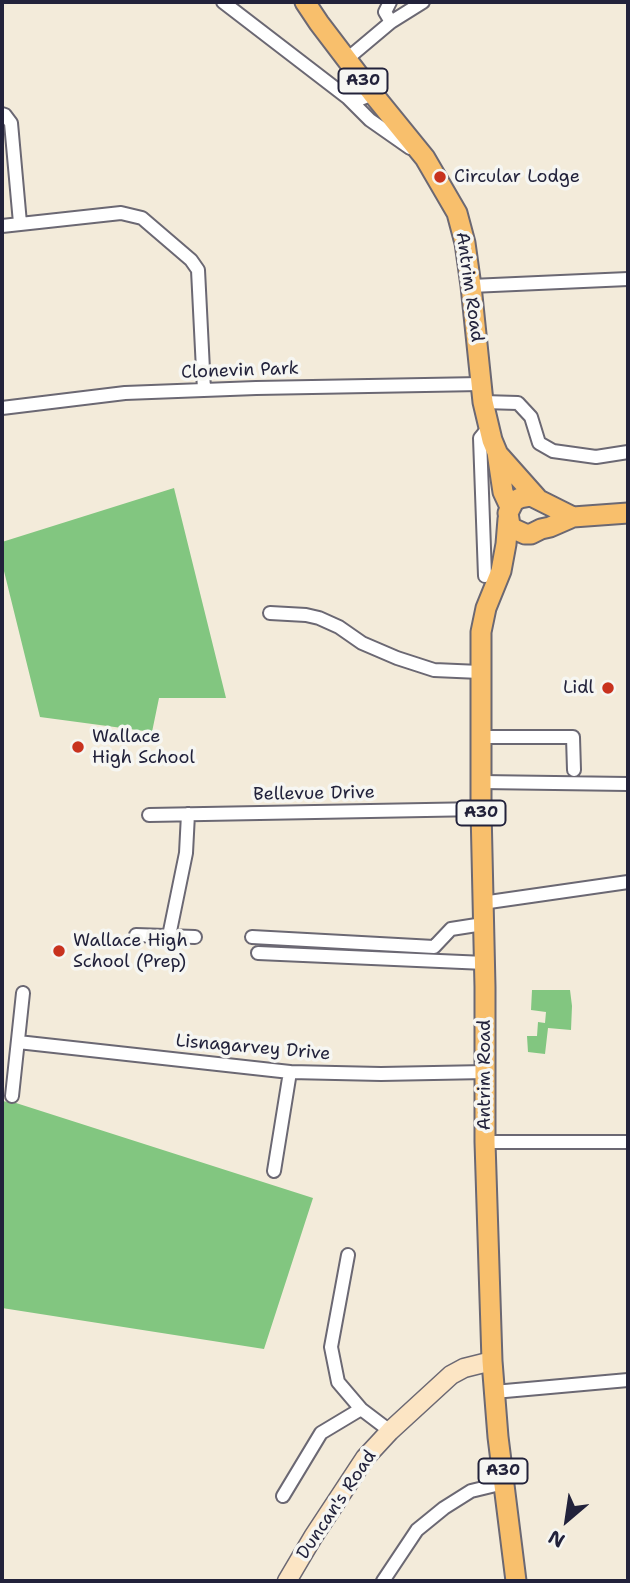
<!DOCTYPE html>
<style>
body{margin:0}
#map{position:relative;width:630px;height:1583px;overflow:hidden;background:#f3ebda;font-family:"Shantell Sans",sans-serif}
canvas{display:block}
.frame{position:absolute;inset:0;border:4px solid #22223b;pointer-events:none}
.north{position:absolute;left:532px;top:1485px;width:70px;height:70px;-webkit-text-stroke:5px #f6f6f2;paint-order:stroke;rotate:209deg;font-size:19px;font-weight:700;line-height:28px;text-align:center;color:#22223b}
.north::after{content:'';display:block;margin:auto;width:24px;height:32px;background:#22223b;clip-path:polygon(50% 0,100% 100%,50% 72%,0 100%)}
</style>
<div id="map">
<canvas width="630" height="1583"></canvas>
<div class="frame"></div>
<div class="north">N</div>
</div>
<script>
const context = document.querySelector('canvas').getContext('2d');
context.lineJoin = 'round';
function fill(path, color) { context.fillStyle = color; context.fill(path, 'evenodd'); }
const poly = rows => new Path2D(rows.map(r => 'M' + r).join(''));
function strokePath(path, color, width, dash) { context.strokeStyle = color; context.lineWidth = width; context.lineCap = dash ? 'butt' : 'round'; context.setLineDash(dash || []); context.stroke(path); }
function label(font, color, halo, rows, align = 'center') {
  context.font = font + ' "Shantell Sans",sans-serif'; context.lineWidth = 7; context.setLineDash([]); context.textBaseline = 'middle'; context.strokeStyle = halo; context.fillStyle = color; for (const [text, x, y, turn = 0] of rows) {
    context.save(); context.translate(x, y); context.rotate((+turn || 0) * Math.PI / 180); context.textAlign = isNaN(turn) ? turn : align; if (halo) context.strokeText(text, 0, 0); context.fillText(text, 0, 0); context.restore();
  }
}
fill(poly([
 [174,488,226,698,159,698,152,732,40,717,2,563,2,542],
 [532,990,570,990,572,1006,571,1030,548,1028,545,1054,528,1052,527,1036,537,1036,538,1022,545,1023,546,1012,531,1010],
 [2,1101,16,1103,313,1198,264,1349,2,1308]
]), '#82c680');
const street = poly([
 [223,2,348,98,358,100,373,94],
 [390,2,385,12,391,22],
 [347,59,391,22,423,2],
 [348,98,370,120,410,148],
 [2,114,5,115,11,123,20,223],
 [2,226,121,213,142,218,191,260,198,270,204,390],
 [471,286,628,279],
 [483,402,518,403,531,417,539,443,553,451,596,457,628,452],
 [2,408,125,393,256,388,481,384],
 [485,576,480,438,489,427],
 [270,613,306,615,319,618,339,627,362,643,397,658,434,670,480,672],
 [481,737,573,737,574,770],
 [481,782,628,784],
 [149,815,481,809],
 [482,903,628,882],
 [136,935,195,937],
 [169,936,186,853,188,814],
 [252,937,434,947,451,929,483,924],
 [258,953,485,963],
 [18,1042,290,1072,381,1074,486,1072],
 [12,1096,23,993],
 [485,1142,628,1142],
 [274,1171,290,1072],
 [348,1255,331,1347,338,1382,361,1409,390,1431],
 [494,1392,628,1380],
 [283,1496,321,1433,361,1409],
 [383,1581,417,1530,444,1508,471,1491,504,1483]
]);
const secondary = poly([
 [287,1581,313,1537,365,1458,390,1431,451,1375,464,1368,492,1361]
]);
const primary = poly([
 [305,2,319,23,373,94,425,158,457,213,465,243,471,286,483,402,492,440,497,452,503,492,510,507],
 [497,453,537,498],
 [573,517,531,496,520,498,514,501,508,513,510,525,514,529,525,534,531,534,541,529,550,527,573,517,628,513],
 [508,519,506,544,501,571,486,608,481,632,481,809,485,987,485,1142,492,1361,498,1437,516,1581]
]);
strokePath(street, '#6b6873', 16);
strokePath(secondary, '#6b6873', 21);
strokePath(primary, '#6b6873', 23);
strokePath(street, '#fff', 12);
strokePath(secondary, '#fce5c4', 18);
strokePath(primary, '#f8bf6c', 19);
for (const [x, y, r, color] of [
 [440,177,7,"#c8321e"],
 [608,688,7,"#c8321e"],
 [78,747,7,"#c8321e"],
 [59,951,7,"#c8321e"]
]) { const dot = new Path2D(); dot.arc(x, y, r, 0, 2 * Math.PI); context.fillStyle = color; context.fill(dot); strokePath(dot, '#f6f6f2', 2.5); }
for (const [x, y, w] of [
 [363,81,49],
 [481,813,49],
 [503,1471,49]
]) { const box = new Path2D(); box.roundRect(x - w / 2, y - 12.5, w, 25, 5); context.fillStyle = '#f6f6f2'; context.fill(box); strokePath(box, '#22223b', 2); }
label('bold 16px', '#22223b', null, [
 ["A30",363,81],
 ["A30",481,813],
 ["A30",503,1471]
]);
label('18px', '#22223b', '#f6f6f2', [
 ["Circular Lodge",454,177],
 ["Lidl",594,688,"right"],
 ["Wallace",92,737],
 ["High School",92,758],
 ["Wallace High",73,941],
 ["School (Prep)",73,962]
], 'left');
label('18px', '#22223b', '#f6f6f2', [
 ["Antrim Road",469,287,82],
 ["Clonevin Park",240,371,-2],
 ["Bellevue Drive",314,794,-1],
 ["Lisnagarvey Drive",253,1048,5],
 ["Antrim Road",485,1075,-90],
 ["Duncan's Road",337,1505,-56]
]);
</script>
